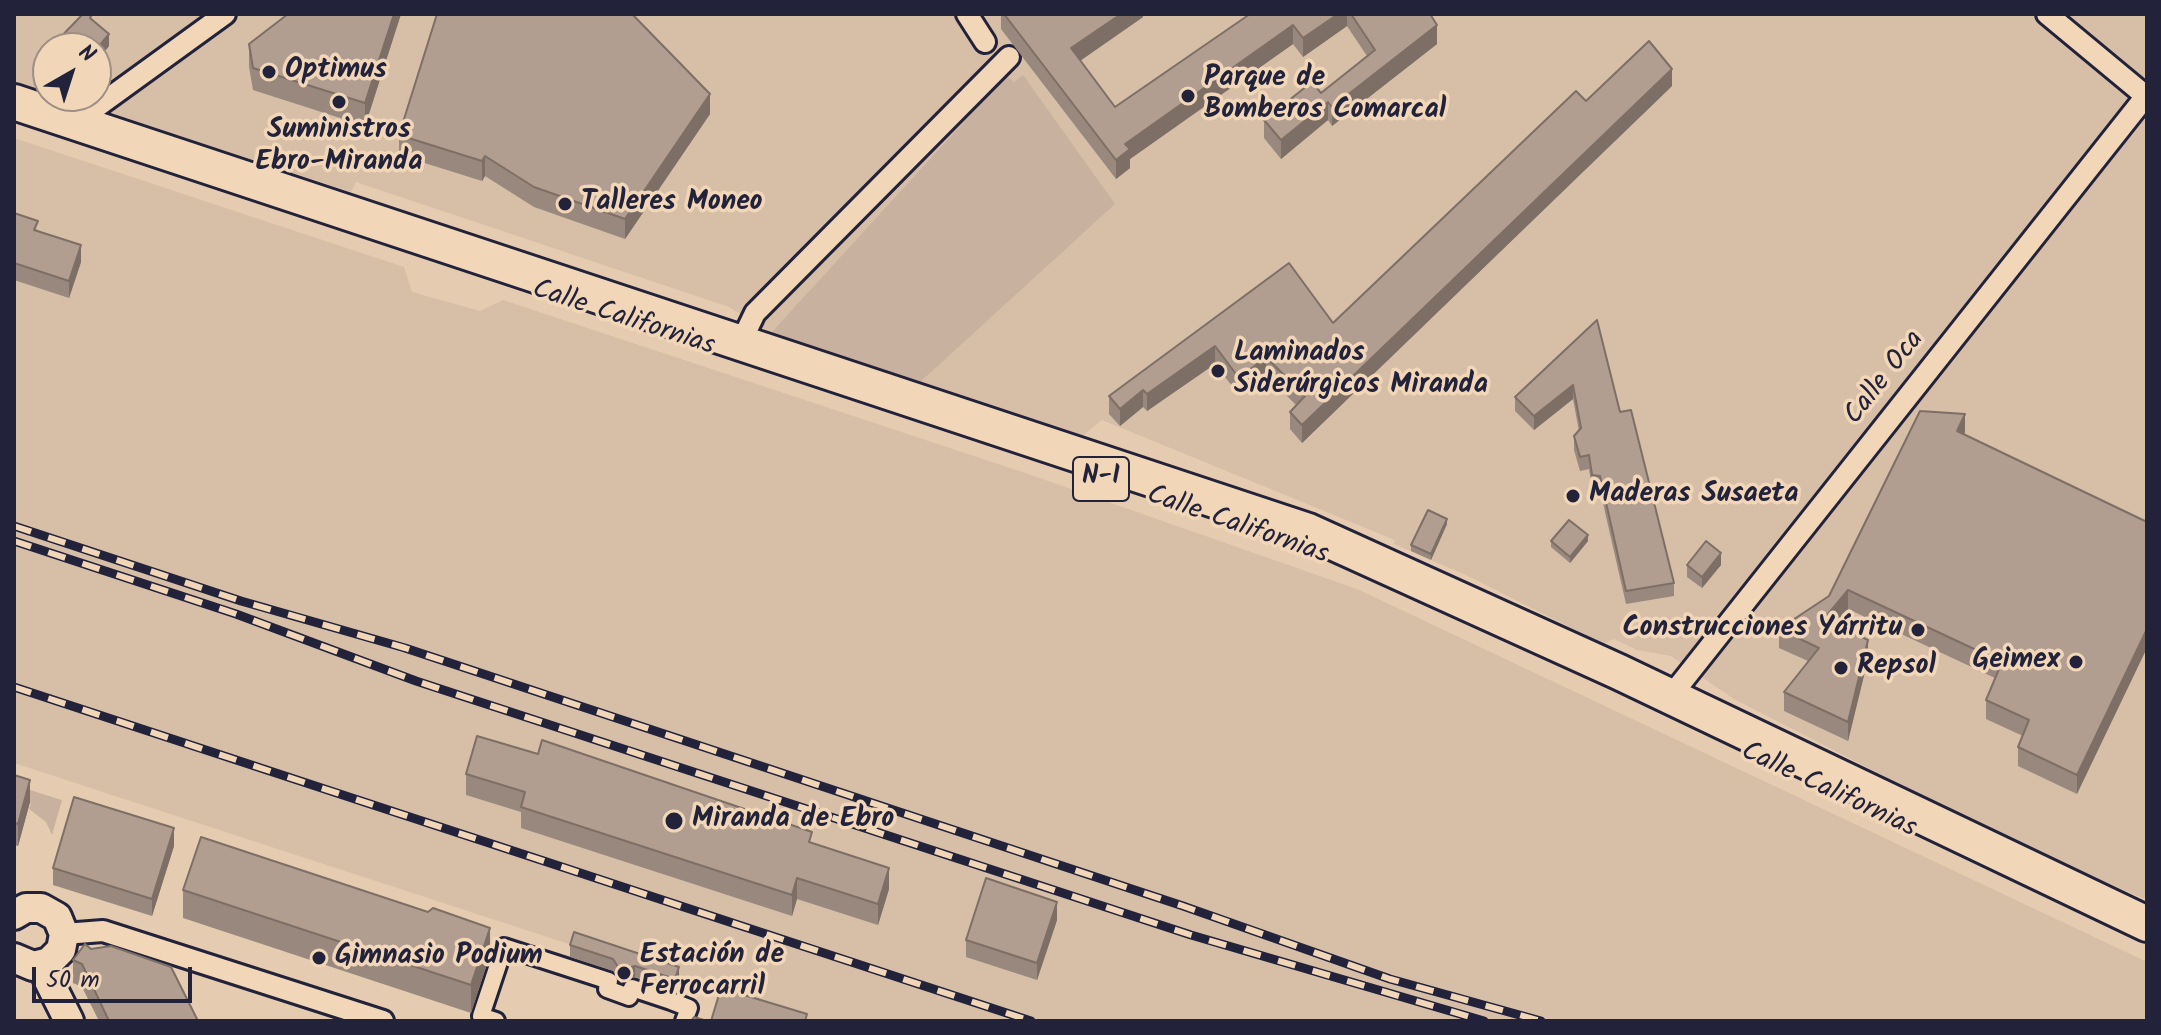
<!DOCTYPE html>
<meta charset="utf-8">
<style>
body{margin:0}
#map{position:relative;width:2161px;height:1035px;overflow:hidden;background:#e5cbb0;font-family:Kalam,sans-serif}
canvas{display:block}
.frame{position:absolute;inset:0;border:16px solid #22223b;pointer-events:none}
.north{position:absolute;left:32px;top:32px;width:80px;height:80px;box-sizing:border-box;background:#f1d6b8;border:2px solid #9e8e86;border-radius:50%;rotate:39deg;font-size:22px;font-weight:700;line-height:32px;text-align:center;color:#22223b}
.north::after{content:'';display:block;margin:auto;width:28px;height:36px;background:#22223b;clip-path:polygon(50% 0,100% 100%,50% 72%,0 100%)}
.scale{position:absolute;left:32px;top:967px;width:160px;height:36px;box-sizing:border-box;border:4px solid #22223b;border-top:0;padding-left:10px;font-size:24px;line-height:28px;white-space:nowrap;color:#22223b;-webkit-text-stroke:6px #f1d6b8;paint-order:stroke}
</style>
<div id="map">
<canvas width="2161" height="1035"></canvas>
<div class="frame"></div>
<div class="north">N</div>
<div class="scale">50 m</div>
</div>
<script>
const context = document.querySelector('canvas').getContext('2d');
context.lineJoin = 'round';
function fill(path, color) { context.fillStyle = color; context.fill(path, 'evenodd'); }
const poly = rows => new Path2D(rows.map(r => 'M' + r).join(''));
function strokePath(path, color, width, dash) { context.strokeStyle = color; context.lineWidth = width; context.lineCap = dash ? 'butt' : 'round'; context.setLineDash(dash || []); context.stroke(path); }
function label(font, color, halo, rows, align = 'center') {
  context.font = font + ' Kalam,sans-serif'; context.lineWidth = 7; context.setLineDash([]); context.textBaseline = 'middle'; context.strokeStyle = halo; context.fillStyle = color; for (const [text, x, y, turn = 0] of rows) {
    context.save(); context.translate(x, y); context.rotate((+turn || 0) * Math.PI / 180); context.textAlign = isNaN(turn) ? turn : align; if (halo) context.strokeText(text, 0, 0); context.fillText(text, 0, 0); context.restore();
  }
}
fill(poly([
 [14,14,2147,14,2147,900,2001,836,1734,699,1671,656,1637,650,1614,639,1603,644,1468,576,1394,544,1395,540,1102,420,1081,437,771,333,729,307,356,182,351,192,58,96,96,96,96,48,48,48,48,93,14,81],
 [14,138,404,267,412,292,480,311,503,300,1028,474,1357,589,2147,962,2147,1021,805,1021,14,763]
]), '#d6bea7');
fill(poly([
 [1023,75,1115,204,920,382,771,333,1006,76,1014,82],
 [14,785,62,800,52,835,46,822,29,809,31,803,14,798]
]), '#c8b29f');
const pedestrian = poly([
 [496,1021,481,1016,504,947,609,981,607,989,629,997,632,988,671,1001,689,1008,684,1021]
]);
const minor = poly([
 [967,14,985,42],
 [2047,14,2147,97],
 [76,122,225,14],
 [742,340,755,313,1009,57],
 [1670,697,2146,96],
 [64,934,103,931,383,1021]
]);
const secondary = poly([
 [14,915,26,908,41,908,57,917,64,934,61,950,49,962,33,966,14,958],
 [41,965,69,1021]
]);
const trunk = poly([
 [14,102,1308,531,1619,672,2147,924]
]);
strokePath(pedestrian, '#22223b', 22);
strokePath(minor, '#22223b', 26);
strokePath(secondary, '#22223b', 34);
strokePath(trunk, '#22223b', 40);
strokePath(pedestrian, '#f1d6b8', 16);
strokePath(minor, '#f1d6b8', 20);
strokePath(secondary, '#f1d6b8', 28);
strokePath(trunk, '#f1d6b8', 34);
const rail = poly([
 [14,526,241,601,405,648,1183,906,1390,979,1541,1021],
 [14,541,236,614,416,681,1191,935,1484,1021],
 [14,687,1031,1021]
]);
strokePath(rail, '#22223b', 9);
strokePath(rail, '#f1d6b8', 6, [18]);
fill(poly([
 [401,14,365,126,253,90,249,67,249,44],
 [1001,14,1143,14,1143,17,1080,61,1115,107,1250,14,1430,14,1437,44,1332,126,1328,120,1281,159,1264,138,1264,120,1321,93,1367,56,1347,26,1303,57,1293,44,1130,159,1130,168,1116,179,1001,29],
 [93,21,109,46,96,62,96,48,50,48],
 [48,54,48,92,40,90,40,78],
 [1672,86,1302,443,1290,429,1290,412,1296,405,1266,375,1239,395,1215,364,1147,411,1143,407,1120,426,1109,414,1109,396,1289,263,1333,323],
 [710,114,625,239,534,207,485,176,482,181,399,155,399,135],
 [14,213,81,262,69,298,14,280],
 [1597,320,1620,412,1674,583,1674,596,1626,604,1600,490,1592,489,1589,469,1580,471,1574,450,1574,436,1579,431,1573,399,1534,430,1515,411,1515,397],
 [1965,432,1964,435,2147,522,2077,794,2018,766,2018,747,2023,736,1986,719,1986,700,1995,678,1848,609,1835,625,1868,659,1848,741,1784,711,1784,692,1808,661,1779,648,1779,629,1829,596],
 [1447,524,1431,560,1411,551,1411,545],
 [1551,541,1588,541,1570,563,1551,547],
 [1687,565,1721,565,1702,588,1687,577],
 [466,774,812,843,889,889,878,925,797,899,792,916,521,828,521,812,466,795],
 [14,775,30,802,18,846,14,845],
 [174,846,152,916,53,885,53,868],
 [183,890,490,955,471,1013,183,918],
 [1057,920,1037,980,966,957,966,940],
 [570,945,679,979,675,991,635,977,620,982,613,971,570,957],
 [91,949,198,1021,99,1021,82,987,73,983,73,960]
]), '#99887d');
fill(poly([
 [394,14,401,14,365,126,365,103],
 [1121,14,1143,14,1143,17,1071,67,1071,48],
 [1338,14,1347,14,1347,26,1303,57,1303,38],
 [1293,25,1293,44,1130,159,1130,168,1116,179,1116,160,1125,144],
 [1437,25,1437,44,1332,126,1332,107],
 [109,34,109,46,96,62,96,50],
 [1672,69,1672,86,1302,443,1302,425],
 [710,94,710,114,625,239,625,219],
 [1328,102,1328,120,1281,159,1281,140],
 [485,156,485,176,482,181,482,161],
 [81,245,81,262,69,298,69,281],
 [1215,346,1215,364,1147,411,1147,394],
 [1266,357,1266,375,1239,395,1239,378],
 [1573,385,1573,399,1534,430,1534,416],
 [1143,390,1143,407,1120,426,1120,409],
 [1965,414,1965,432,1957,450,1957,431],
 [1447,519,1447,524,1431,560,1431,554],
 [1588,535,1588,541,1570,563,1570,557],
 [1721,553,1721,565,1702,588,1702,577],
 [1848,590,1848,609,1824,638,1824,619],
 [2147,629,2147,648,2077,794,2077,775],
 [1868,640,1868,659,1848,741,1848,722],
 [30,780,30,802,18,846,18,824],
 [174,828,174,846,152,916,152,899],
 [889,868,889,889,878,925,878,904],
 [797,878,797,899,792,916,792,895],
 [1057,902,1057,920,1037,980,1037,963],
 [490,928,490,955,471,1013,471,985],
 [635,966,635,977,620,982,620,970],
 [679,967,679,979,675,991,675,979]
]), '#7d6f66');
const building = poly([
 [83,14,92,14,90,18,109,34,96,50,96,48,93,48,84,39,81,48,50,48,83,14],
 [288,14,394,14,365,103,253,68,249,44,288,14],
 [437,14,632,14,710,94,625,219,534,187,485,156,482,161,399,135,437,14],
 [1004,14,1121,14,1071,48,1115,107,1250,14,1338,14,1303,38,1293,25,1125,144,1130,149,1116,160,1004,14],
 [1351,14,1430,14,1437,25,1332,107,1328,102,1281,140,1264,120,1312,82,1321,93,1375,50,1351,14],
 [1649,41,1672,69,1302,425,1290,412,1305,396,1266,357,1239,378,1215,346,1147,394,1143,390,1120,409,1109,396,1289,263,1333,323,1576,91,1586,101,1649,41],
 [48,54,48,80,40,78,48,54],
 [14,213,38,221,34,230,81,245,69,281,14,263,14,213],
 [1597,320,1620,412,1631,410,1674,583,1626,591,1600,476,1592,475,1589,455,1580,457,1574,436,1581,428,1573,385,1534,416,1515,397,1597,320],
 [1920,411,1965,414,1957,431,2147,522,2147,629,2077,775,2018,747,2029,720,1986,700,2002,662,1848,590,1824,619,1868,640,1848,722,1784,692,1819,648,1779,629,1829,596,1920,411],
 [1428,510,1447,519,1431,554,1411,545,1428,510],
 [1569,520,1588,535,1570,557,1551,541,1569,520],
 [1706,541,1721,553,1702,577,1687,565,1706,541],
 [477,736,538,754,542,740,812,832,809,842,889,868,878,904,797,878,792,895,521,807,525,792,466,774,477,736],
 [14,775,30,780,18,824,14,823,14,775],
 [74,797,174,828,152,899,53,868,74,797],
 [201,837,428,912,433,908,490,928,471,985,183,890,201,837],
 [986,878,1057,902,1037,963,966,940,986,878],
 [574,932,679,967,675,979,635,966,620,970,613,959,570,945,574,932],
 [85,944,91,949,111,946,171,967,198,1021,109,1021,82,964,73,960,85,944],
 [721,988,807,1014,805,1021,711,1021,721,988],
 [694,1017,707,1021,691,1021,694,1017]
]);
fill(building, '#b29e91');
strokePath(building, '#7d6f66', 2);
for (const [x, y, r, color] of [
 [269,72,8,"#22223b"],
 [1188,96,8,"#22223b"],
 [339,102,8,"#22223b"],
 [565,204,8,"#22223b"],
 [1218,371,8,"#22223b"],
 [1573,496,8,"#22223b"],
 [1918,630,8,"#22223b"],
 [2076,662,8,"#22223b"],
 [1841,668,8,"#22223b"],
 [674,821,10,"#22223b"],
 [319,958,8,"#22223b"],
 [624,973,8,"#22223b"]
]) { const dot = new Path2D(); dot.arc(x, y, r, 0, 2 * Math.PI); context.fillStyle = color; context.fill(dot); strokePath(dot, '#f1d6b8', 3); }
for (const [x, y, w] of [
 [1101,479,56]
]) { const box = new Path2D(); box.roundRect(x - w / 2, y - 22, w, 44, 6); context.fillStyle = '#f1d6b8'; context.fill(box); strokePath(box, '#22223b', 2); }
label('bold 26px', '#22223b', null, [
 ["N-I",1101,479]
]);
label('bold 28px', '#22223b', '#f1d6b8', [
 ["Optimus",285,72],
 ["Parque de",1204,80],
 ["Bomberos Comarcal",1204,112],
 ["Suministros",339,132,"center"],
 ["Ebro-Miranda",339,164,"center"],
 ["Talleres Moneo",581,204],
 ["Laminados",1234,355],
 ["Siderúrgicos Miranda",1234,387],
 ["Maderas Susaeta",1589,496],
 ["Construcciones Yárritu",1902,630,"right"],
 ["Geimex",2060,662,"right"],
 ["Repsol",1857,668],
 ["Miranda de Ebro",692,821],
 ["Estación de",640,957],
 ["Ferrocarril",640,989],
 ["Gimnasio Podium",335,958]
], 'left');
label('28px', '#22223b', '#f1d6b8', [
 ["Calle Californias",623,320,18],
 ["Calle Oca",1886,379,-52],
 ["Calle Californias",1237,527,19],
 ["Calle Californias",1828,792,25]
]);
</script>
